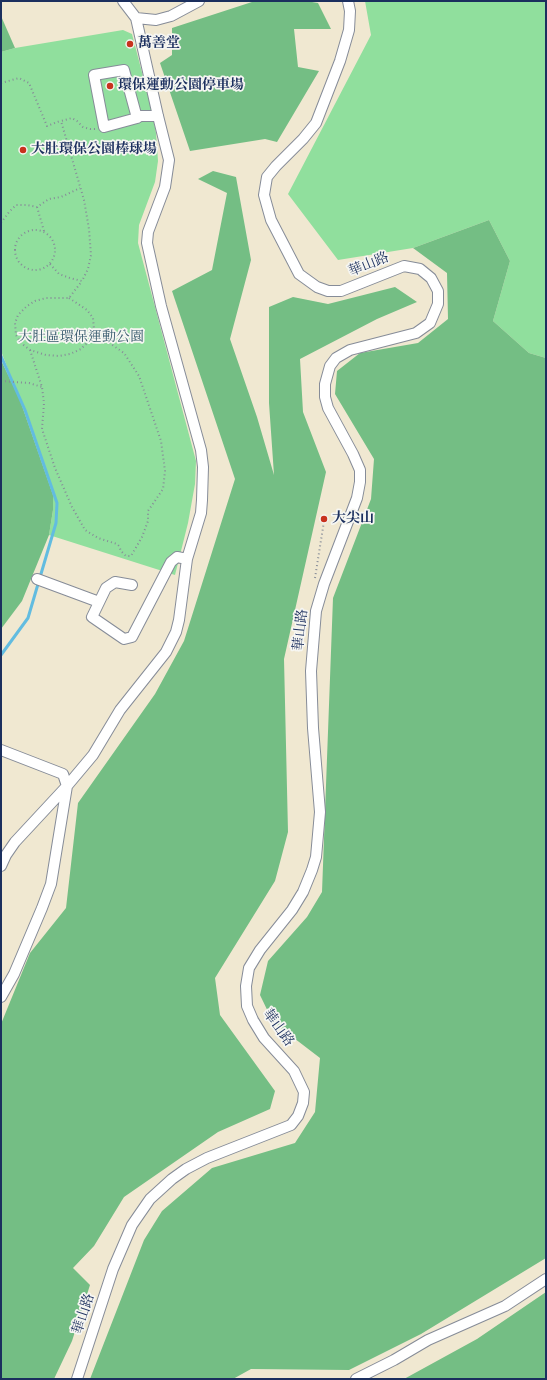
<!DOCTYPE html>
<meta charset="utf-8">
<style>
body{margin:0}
#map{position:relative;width:547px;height:1380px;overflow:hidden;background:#f0e8d1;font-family:"IM FELL Great Primer",serif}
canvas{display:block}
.frame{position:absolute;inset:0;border:2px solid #1b2f5e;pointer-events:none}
</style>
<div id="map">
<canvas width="547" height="1380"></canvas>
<div class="frame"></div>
</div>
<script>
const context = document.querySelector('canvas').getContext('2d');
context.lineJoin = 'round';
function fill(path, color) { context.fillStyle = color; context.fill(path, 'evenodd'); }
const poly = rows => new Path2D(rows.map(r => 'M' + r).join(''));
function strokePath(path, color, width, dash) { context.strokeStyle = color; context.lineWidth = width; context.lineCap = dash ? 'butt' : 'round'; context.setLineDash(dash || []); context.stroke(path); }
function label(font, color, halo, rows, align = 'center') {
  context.font = font + ' "IM FELL Great Primer","Noto Serif TC",serif'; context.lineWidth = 3.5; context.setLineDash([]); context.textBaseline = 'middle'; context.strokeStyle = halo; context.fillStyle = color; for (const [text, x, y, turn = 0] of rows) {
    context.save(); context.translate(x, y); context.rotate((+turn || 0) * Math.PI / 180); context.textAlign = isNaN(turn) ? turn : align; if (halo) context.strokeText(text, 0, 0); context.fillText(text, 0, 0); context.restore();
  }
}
fill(poly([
 [365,1,546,1,546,358,529,353,493,321,510,261,489,220,413,248,338,260,288,194,371,35],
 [123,30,132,34,152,111,156,133,158,161,155,182,139,225,138,243,196,461,195,484,188,523,175,575,49,535,53,510,53,495,20,400,1,351,1,52,15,48]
]), '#90df9d');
fill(poly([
 [255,1,306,1,318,3,331,29,294,29,298,67,319,71,277,142,265,139,190,151,160,63,172,55,172,28],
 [1,16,15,48,1,52],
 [213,171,236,177,251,260,230,339,257,417,274,475,269,403,269,307,293,297,328,304,395,287,417,302,377,319,300,359,303,412,326,472,284,659,288,832,275,881,215,978,220,1015,275,1091,270,1109,218,1132,124,1197,94,1246,73,1268,90,1285,72,1341,54,1379,1,1379,1,1024,30,953,66,908,78,803,155,694,184,641,235,479,172,291,212,270,227,193,198,179],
 [489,220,510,261,493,321,529,353,546,358,546,1258,421,1334,349,1370,251,1369,233,1379,90,1379,144,1240,162,1211,212,1168,295,1143,315,1112,320,1058,273,1022,260,995,268,961,307,917,322,892,333,598,371,499,374,459,335,394,337,371,360,353,418,343,448,319,447,273,413,248],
 [1,360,20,400,53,495,53,510,49,535,22,601,1,629],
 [546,1292,546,1379,404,1379,477,1339]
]), '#74be84');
strokePath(poly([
 [1,356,25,410,57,503,56,523,28,618,1,655]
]), '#62bce0', 3);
const minor = poly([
 [123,1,136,18,156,20,171,16,199,1],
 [137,118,124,70,94,75,104,127,137,118,140,116,158,116],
 [37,579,99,602],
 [132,585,115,582,106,588,92,617,124,639,132,637,171,562,177,557,187,559],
 [1,750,63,774,67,786,51,884,42,908,14,974,1,997],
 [1,866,6,855,15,842,67,786,93,755,120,710,166,652,176,632,179,620,187,559,201,513,202,500,203,467,201,450,161,306,147,243,148,232,165,187,169,160,158,116,136,18],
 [77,1379,113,1269,132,1225,150,1199,172,1179,186,1169,207,1158,291,1125,298,1116,303,1103,304,1092,294,1071,264,1038,253,1020,247,1006,246,986,249,968,260,950,292,910,303,892,312,870,316,857,320,812,313,728,311,671,316,611,324,584,357,498,360,482,360,470,353,454,328,408,325,397,325,384,330,366,336,358,350,350,416,333,430,323,438,304,438,291,431,278,420,269,404,266,341,291,328,291,317,287,299,274,271,220,264,195,267,177,276,166,303,139,316,123,340,61,349,30,350,11,348,1],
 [356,1379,394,1360,428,1340,505,1306,546,1279]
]);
strokePath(minor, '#868c98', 12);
strokePath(poly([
 [1,83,19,78,29,83,47,126,60,121],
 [37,207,44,231],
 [1,223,9,212,16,205,27,205,37,207,49,199,61,197,80,188],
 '15 250a20 20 0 1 1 40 0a20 20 0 1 1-40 0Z',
 [50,264,59,274,70,278,82,281,88,269,91,255,89,229,84,200,61,121,72,118,77,121,83,127,90,129,95,129],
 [69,298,87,310,93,318,94,329,92,338,81,349,70,354,59,356,46,355,30,350,21,343,16,335,15,323,18,315,27,306,35,301,46,298,69,298,82,281],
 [30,350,42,387,44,403,42,429,55,468,72,507,85,530,98,538,117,544,119,546,121,551,126,556,131,556,142,537,148,521,148,511,163,489,165,471,161,441,139,376,124,353,108,342,92,338],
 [1,381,29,383,42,387],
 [315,578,325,515]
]), '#868c98', 2, [1, 3]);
strokePath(minor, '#fff', 10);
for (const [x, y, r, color] of [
 [130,44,4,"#c8321e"],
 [110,86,4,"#c8321e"],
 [23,150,4,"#c8321e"],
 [324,519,4,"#c8321e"]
]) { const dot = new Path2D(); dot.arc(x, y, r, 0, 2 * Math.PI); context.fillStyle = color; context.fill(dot); strokePath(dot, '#f6f6f2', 1.5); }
label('bold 14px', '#1b2f5e', '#f6f6f2', [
 ["萬善堂",138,44],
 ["環保運動公園停車場",118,86],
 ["大肚環保公園棒球場",31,150],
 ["大尖山",332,519]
], 'left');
label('14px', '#1b2f5e', '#f6f6f2', [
 ["華山路",369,265,-22],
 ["華山路",301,630,-84],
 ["華山路",278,1028,54],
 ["華山路",84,1314,-72]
]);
label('14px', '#385b6e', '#f6f6f2', [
 ["大肚區環保運動公園",81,338]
]);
</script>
